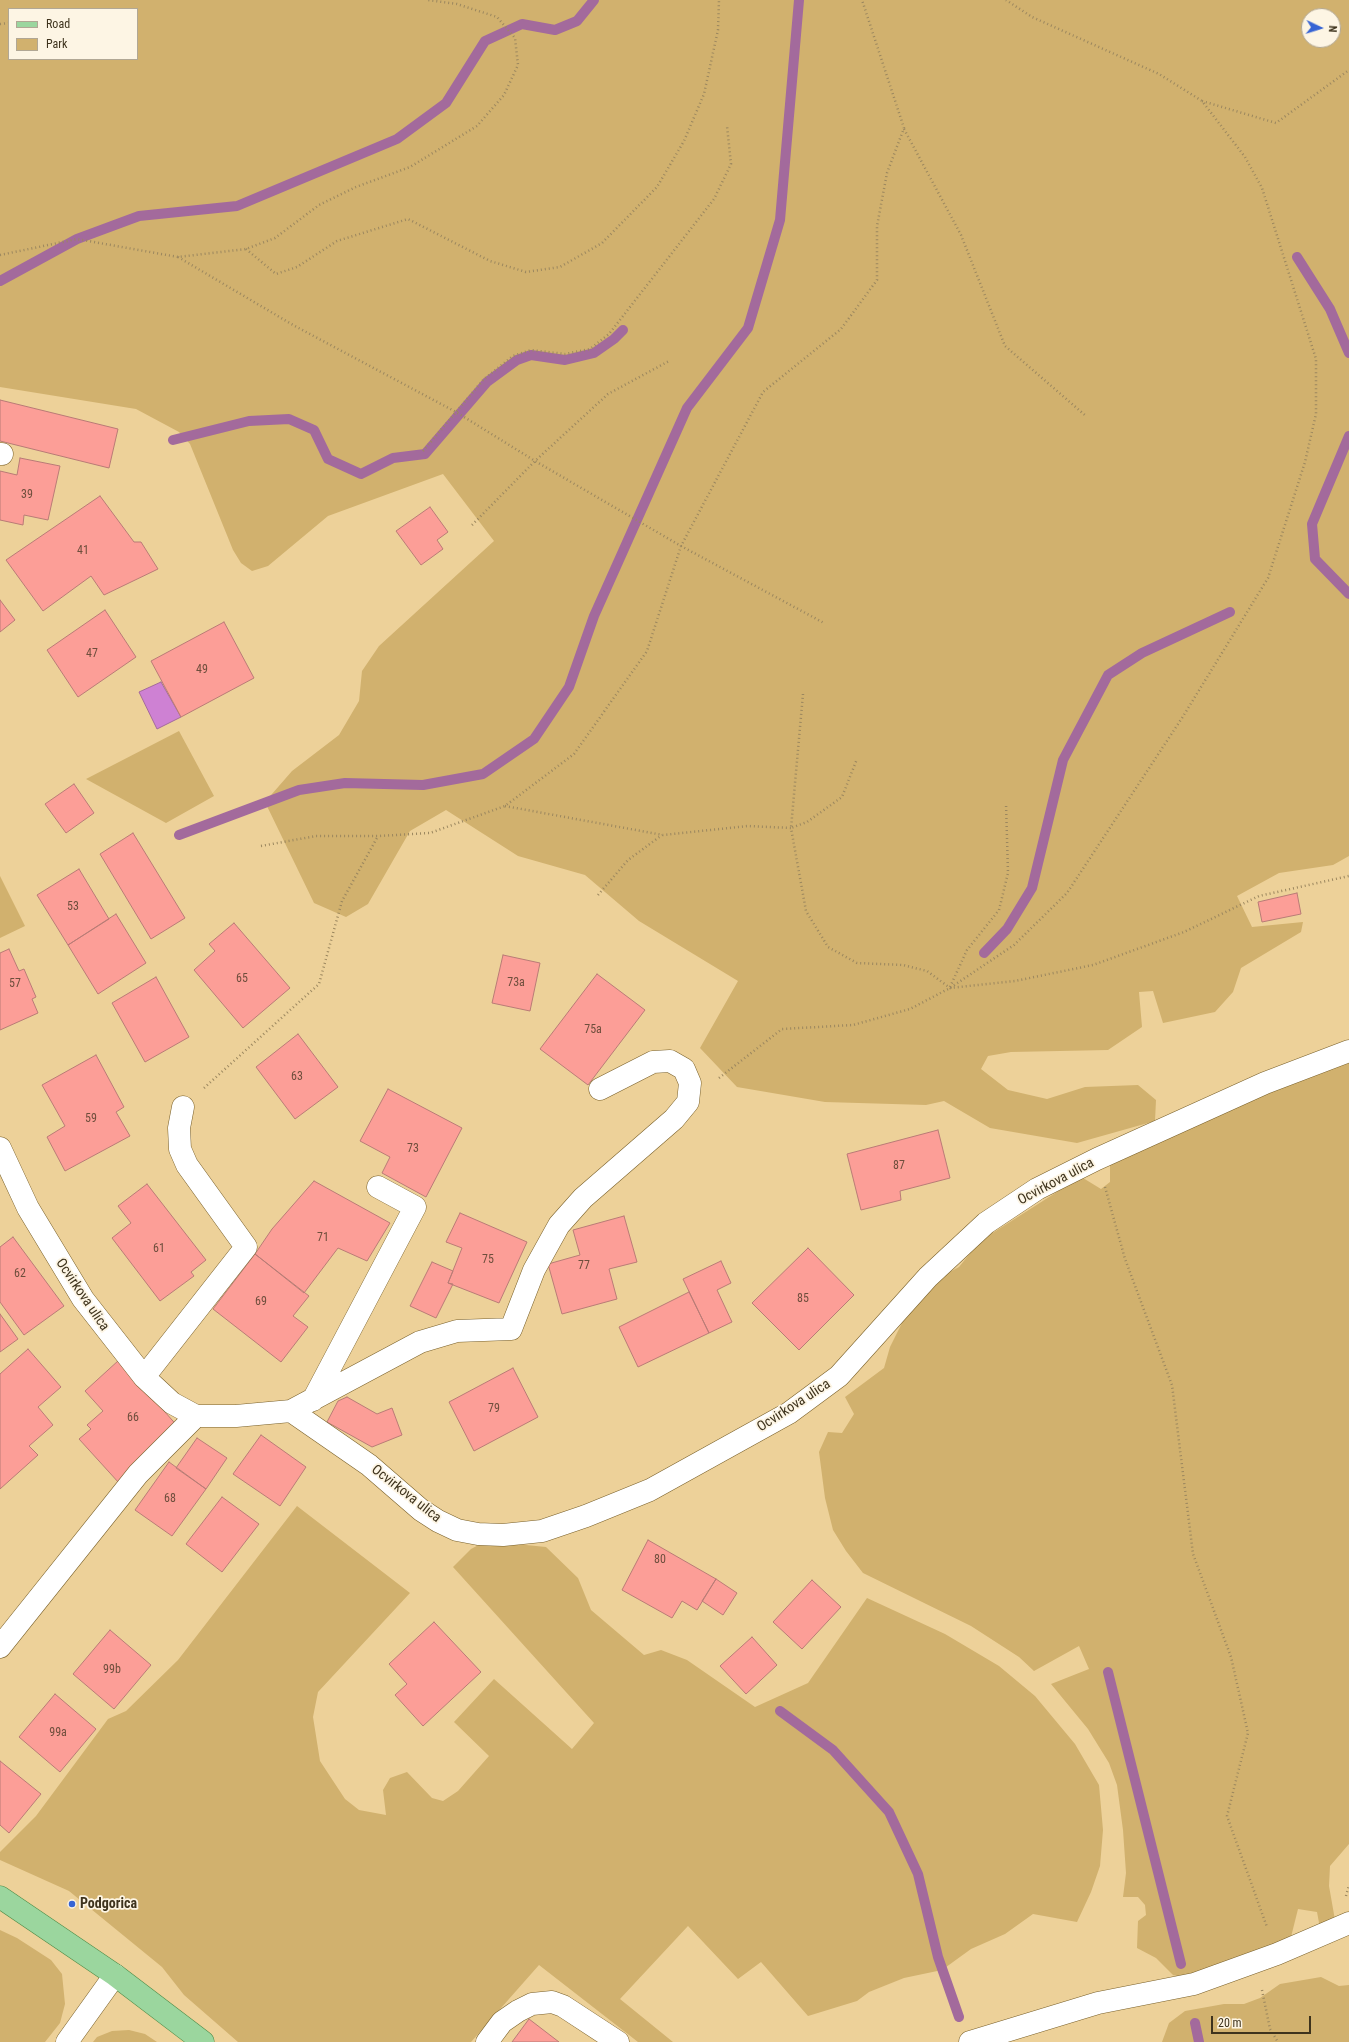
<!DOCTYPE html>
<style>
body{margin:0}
#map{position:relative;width:1349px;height:2042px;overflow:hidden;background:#edd199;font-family:"Roboto Condensed",sans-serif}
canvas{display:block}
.legend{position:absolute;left:8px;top:8px;width:130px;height:52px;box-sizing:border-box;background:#fdf5e4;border:1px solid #b1a794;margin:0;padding:5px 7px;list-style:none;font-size:12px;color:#3e331d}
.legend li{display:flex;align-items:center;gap:8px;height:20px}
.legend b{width:20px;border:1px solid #b1a794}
.north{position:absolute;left:1301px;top:8px;width:40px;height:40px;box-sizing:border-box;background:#fdf5e4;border:1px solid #b1a794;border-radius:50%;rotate:94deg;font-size:11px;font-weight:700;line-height:16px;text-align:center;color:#3e331d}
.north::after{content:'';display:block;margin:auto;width:14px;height:18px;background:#3764d4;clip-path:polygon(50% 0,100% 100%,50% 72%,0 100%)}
.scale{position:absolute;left:1211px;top:2016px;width:100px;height:18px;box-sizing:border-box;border:2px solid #3e331d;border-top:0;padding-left:5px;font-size:12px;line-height:14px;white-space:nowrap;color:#3e331d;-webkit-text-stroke:3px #fdf5e4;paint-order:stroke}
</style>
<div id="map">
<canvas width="1349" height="2042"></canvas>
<ul class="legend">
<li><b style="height:5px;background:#9bd69e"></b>Road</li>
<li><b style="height:11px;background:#d1b16e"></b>Park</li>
</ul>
<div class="north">N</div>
<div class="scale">20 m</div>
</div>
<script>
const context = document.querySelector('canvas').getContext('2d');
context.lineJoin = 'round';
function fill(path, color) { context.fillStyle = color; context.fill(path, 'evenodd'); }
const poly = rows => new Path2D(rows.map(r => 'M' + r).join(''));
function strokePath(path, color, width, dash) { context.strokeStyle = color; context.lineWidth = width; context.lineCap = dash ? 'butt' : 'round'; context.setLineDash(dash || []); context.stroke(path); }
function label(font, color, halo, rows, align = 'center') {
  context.font = font + ' "Roboto Condensed",sans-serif'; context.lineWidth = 3.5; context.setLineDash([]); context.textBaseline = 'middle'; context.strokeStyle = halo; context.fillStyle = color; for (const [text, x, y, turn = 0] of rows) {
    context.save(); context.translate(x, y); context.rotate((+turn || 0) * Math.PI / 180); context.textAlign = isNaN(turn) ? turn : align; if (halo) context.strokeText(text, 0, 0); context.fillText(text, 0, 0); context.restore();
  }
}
fill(poly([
 [0,0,1349,0,1349,856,1333,865,1279,873,1237,896,1252,927,1303,922,1301,932,1241,968,1233,992,1215,1012,1163,1023,1153,991,1139,992,1142,1027,1108,1050,1011,1052,988,1056,981,1069,1008,1090,1047,1099,1085,1087,1138,1085,1156,1100,1155,1121,1077,1143,990,1128,944,1101,926,1105,825,1102,737,1087,700,1048,738,981,639,921,585,875,518,856,446,810,410,831,368,904,346,917,314,903,265,802,292,771,339,735,359,701,362,671,379,646,494,541,443,474,328,516,268,566,252,571,241,563,233,550,190,444,179,432,136,409,0,387],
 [9,9,137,9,137,59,9,59],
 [1309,16,1333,16,1333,40,1309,40],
 [179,731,214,796,166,823,86,779],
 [0,876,25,926,0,938],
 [1349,1059,1349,1844,1330,1866,1329,1886,1335,1920,1320,1928,1317,1912,1298,1909,1291,1937,1193,1980,1173,1975,1156,1958,1137,1948,1138,1921,1146,1915,1145,1905,1138,1897,1123,1897,1126,1873,1123,1830,1117,1785,1109,1763,1088,1729,1051,1684,1089,1669,1079,1646,1034,1671,1019,1657,971,1626,863,1573,846,1551,833,1530,825,1498,819,1452,828,1432,842,1433,854,1414,845,1397,884,1368,890,1347,904,1319,914,1306,948,1273,959,1267,980,1241,1071,1183,1083,1178,1101,1189,1110,1182,1110,1163,1127,1154],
 [297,1506,410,1593,318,1692,313,1717,320,1761,345,1799,359,1810,386,1815,383,1790,390,1778,407,1772,432,1798,443,1801,458,1791,489,1756,454,1722,494,1679,572,1749,594,1723,453,1567,471,1549,486,1541,546,1547,578,1578,591,1610,644,1655,661,1650,687,1660,755,1707,808,1683,867,1598,945,1634,999,1666,1035,1696,1075,1744,1099,1785,1103,1830,1100,1866,1091,1892,1077,1922,1033,1914,1005,1934,971,1949,942,1970,904,1978,869,1992,857,2001,808,2016,761,1962,738,1979,688,1926,620,1999,673,2042,638,2042,539,1965,471,2042,238,2042,184,1995,162,1967,69,1891,0,1860,0,1852,36,1816,108,1719,126,1711,178,1660],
 [0,1930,17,1938,51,1960,62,1974,65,2004,60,2023,45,2042,0,2042],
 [1321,1977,1339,1986,1349,1985,1349,2042,1162,2042,1169,2023,1185,2011,1224,2004,1244,2004,1260,1998,1280,1984],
 [129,2030,145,2034,157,2042,93,2042,97,2037,112,2031]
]), '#d1b16e');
const water = poly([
 [161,682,181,717,157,729,139,692,161,682]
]);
fill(water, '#ce81d3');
strokePath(water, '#a36a9c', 1);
strokePath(poly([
 [1297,257,1330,309,1349,353],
 [0,281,77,239,139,216,237,206,397,139,446,103,485,41,522,24,555,30,577,21,594,0],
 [1349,436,1312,524,1315,559,1349,594],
 [173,440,249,421,289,419,314,430,328,459,361,474,393,458,425,454,487,382,517,360,531,355,565,360,594,353,614,339,623,330],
 [179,835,299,790,345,783,423,785,483,774,534,739,569,687,594,616,687,408,748,328,780,220,799,0],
 [984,953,1007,929,1032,888,1063,760,1108,675,1142,653,1230,612],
 [1108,1672,1181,1964],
 [780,1711,833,1750,889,1812,918,1874,938,1957,959,2017],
 [1195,2023,1199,2042]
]), '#a36a9c', 10);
const building = poly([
 [0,400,118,429,109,468,0,441,0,400],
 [20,458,60,466,48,520,24,515,23,525,0,520,0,471,17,475,20,458],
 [100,496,134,542,141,542,158,569,104,595,91,576,43,611,6,560,100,496],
 [430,507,448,532,437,540,443,549,421,565,396,531,430,507],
 [0,600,15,620,0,632,0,600],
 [105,610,136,657,78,697,47,650,105,610],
 [224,622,254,678,181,717,151,661,224,622],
 [74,784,94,813,66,833,45,804,74,784],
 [133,833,185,918,151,939,100,854,133,833],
 [79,869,109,919,68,945,37,895,79,869],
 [1297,893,1301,914,1262,922,1258,902,1297,893],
 [116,914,146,963,98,994,68,945,116,914],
 [234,923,290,988,243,1028,194,970,215,951,209,944,234,923],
 [9,949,19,971,24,969,36,997,32,999,38,1013,0,1030,0,953,9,949],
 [503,955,540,963,530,1011,492,1003,503,955],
 [597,974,645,1010,588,1085,540,1049,597,974],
 [156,977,189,1037,145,1062,112,1003,156,977],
 [298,1034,338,1087,295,1119,256,1067,298,1034],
 [96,1055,124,1107,116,1112,130,1136,65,1171,47,1137,65,1126,42,1085,96,1055],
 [388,1089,462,1128,426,1197,382,1173,390,1157,360,1141,388,1089],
 [938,1130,950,1178,900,1191,901,1200,861,1210,847,1154,938,1130],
 [314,1181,390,1223,367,1261,338,1248,304,1293,255,1254,272,1229,314,1181],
 [147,1184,206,1260,191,1272,194,1276,160,1301,112,1238,131,1223,118,1206,147,1184],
 [460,1213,527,1242,499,1303,448,1283,462,1248,446,1242,460,1213],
 [624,1216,637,1262,609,1269,617,1299,562,1314,548,1264,580,1255,573,1230,624,1216],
 [13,1237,64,1306,24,1335,0,1302,0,1247,13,1237],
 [808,1248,854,1295,799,1350,752,1303,808,1248],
 [255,1254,309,1296,293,1316,308,1327,281,1362,213,1309,255,1254],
 [721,1261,731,1283,717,1290,732,1322,709,1333,683,1279,721,1261],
 [432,1262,453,1271,448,1283,453,1284,436,1318,410,1306,432,1262],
 [689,1292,709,1333,638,1367,619,1327,689,1292],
 [0,1314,18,1339,0,1352,0,1314],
 [28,1349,61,1387,38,1407,53,1425,29,1446,38,1455,0,1489,0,1374,28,1349],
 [119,1360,180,1429,119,1483,79,1439,91,1429,87,1425,103,1411,85,1391,119,1360],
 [513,1368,538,1417,474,1451,449,1402,513,1368],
 [347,1397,377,1414,392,1408,402,1435,372,1447,327,1422,338,1401,347,1397],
 [261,1435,306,1467,280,1506,233,1474,261,1435],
 [197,1438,227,1458,206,1489,176,1468,197,1438],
 [169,1462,206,1489,172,1536,135,1510,169,1462],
 [222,1497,259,1524,222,1572,186,1544,222,1497],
 [648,1540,716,1579,697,1610,682,1601,672,1618,622,1590,648,1540],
 [716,1579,737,1593,723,1615,702,1601,716,1579],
 [812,1580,841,1607,802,1649,773,1622,812,1580],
 [434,1622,481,1672,423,1726,395,1695,407,1684,389,1664,434,1622],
 [110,1630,151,1665,114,1709,73,1674,110,1630],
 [752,1637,777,1665,746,1694,720,1666,752,1637],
 [55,1694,96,1729,60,1772,19,1737,55,1694],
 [0,1761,41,1794,9,1833,0,1825,0,1761],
 [529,2019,559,2042,512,2042,529,2019]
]);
fill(building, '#fc9e97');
strokePath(building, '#b97b76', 1);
const minor = poly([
 [0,454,2,454],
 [0,1148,28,1208,83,1299,144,1377,172,1403,196,1416,236,1416,291,1411,369,1465,421,1510,438,1521,457,1530,478,1534,503,1535,542,1531,586,1516,650,1490,789,1413,839,1376,928,1277,986,1223,1037,1189,1097,1159,1265,1083,1349,1051],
 [144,1377,246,1247,187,1165,180,1149,179,1128,183,1107],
 [313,1400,415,1207,378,1187],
 [291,1411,420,1342,457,1331,511,1329,534,1270,559,1225,583,1198,674,1119,688,1102,690,1083,684,1069,670,1061,653,1062,600,1089],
 [0,1647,138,1474,196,1416],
 [67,2042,115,1975],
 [487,2042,502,2022,518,2011,532,2004,552,2002,563,2006,618,2042],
 [970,2042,1098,2003,1194,1984,1277,1954,1349,1923]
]);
const major = poly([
 [0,1897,115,1975,203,2042]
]);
strokePath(minor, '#79602a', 23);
strokePath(major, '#4f8b47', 23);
strokePath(poly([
 [0,24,9,23],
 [1202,101,1276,123,1349,70],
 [904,129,961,235,1005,346,1086,416],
 [246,249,276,274,297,267,337,241,408,219,490,261,526,272,560,267,602,243,657,187,684,141,704,94,718,30,719,0],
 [0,255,77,239,178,257,246,249,275,238,319,205,356,187,410,167,477,126,504,95,518,65,515,38,497,17,457,4,428,0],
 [178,257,293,325,456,412,535,461,681,546,824,623],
 [423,451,484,379,513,356,531,350,565,354,590,349,609,334,714,199,731,164,727,126],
 [472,525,535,461,608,394,669,361],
 [803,694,791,828,807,822,842,797,857,759],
 [505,806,663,835,748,826,791,828,806,911,828,947,857,963,903,965,927,971,950,988,1015,981,1093,965,1184,932,1259,896,1349,876],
 [261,846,316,836,378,836,430,833,505,806,574,754,647,651,681,546,763,392,841,329,877,280,877,226,887,173,904,128,862,0],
 [598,895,628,860,662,835],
 [950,987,967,950,999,910,1008,873,1006,803],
 [719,1078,782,1029,853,1025,910,1009,950,988,1014,945,1067,893,1182,718,1268,578,1305,462,1316,414,1316,359,1262,188,1245,157,1202,101,1159,74,1032,17,1006,0],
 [204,1088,319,984,342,901,378,836],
 [1105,1187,1125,1259,1172,1385,1193,1554,1231,1657,1248,1733,1227,1816,1267,1927],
 [1346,1896,1349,1885],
 [1262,1990,1270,2029,1278,2042]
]), '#9b875f', 2.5, [1, 3]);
strokePath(minor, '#fff', 22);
strokePath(major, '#9bd69e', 22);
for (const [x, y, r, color] of [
 [72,1904,4,"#3764d4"]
]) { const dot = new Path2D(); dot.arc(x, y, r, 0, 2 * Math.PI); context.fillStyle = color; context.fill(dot); strokePath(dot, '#fdf5e4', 1.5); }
label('12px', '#6e4e3c', null, [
 ["39",27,495],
 ["41",83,551],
 ["47",92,654],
 ["49",202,670],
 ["53",73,907],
 ["65",242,979],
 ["73a",516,983],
 ["57",15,984],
 ["75a",593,1030],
 ["63",297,1077],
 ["59",91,1119],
 ["73",413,1149],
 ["87",899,1166],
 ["71",323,1238],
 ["61",159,1249],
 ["75",488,1260],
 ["77",584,1266],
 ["62",20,1274],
 ["85",803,1299],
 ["69",261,1302],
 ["79",494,1409],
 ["66",133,1418],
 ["68",170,1499],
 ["80",660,1560],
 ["99b",112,1670],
 ["99a",58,1733]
]);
label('14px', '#3e331d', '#fdf5e4', [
 ["Ocvirkova ulica",1056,1182,-28],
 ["Ocvirkova ulica",82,1295,56],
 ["Ocvirkova ulica",794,1406,-33],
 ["Ocvirkova ulica",406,1494,38]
]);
label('bold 14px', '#3e331d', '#fdf5e4', [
 ["Podgorica",80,1904]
], 'left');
</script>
